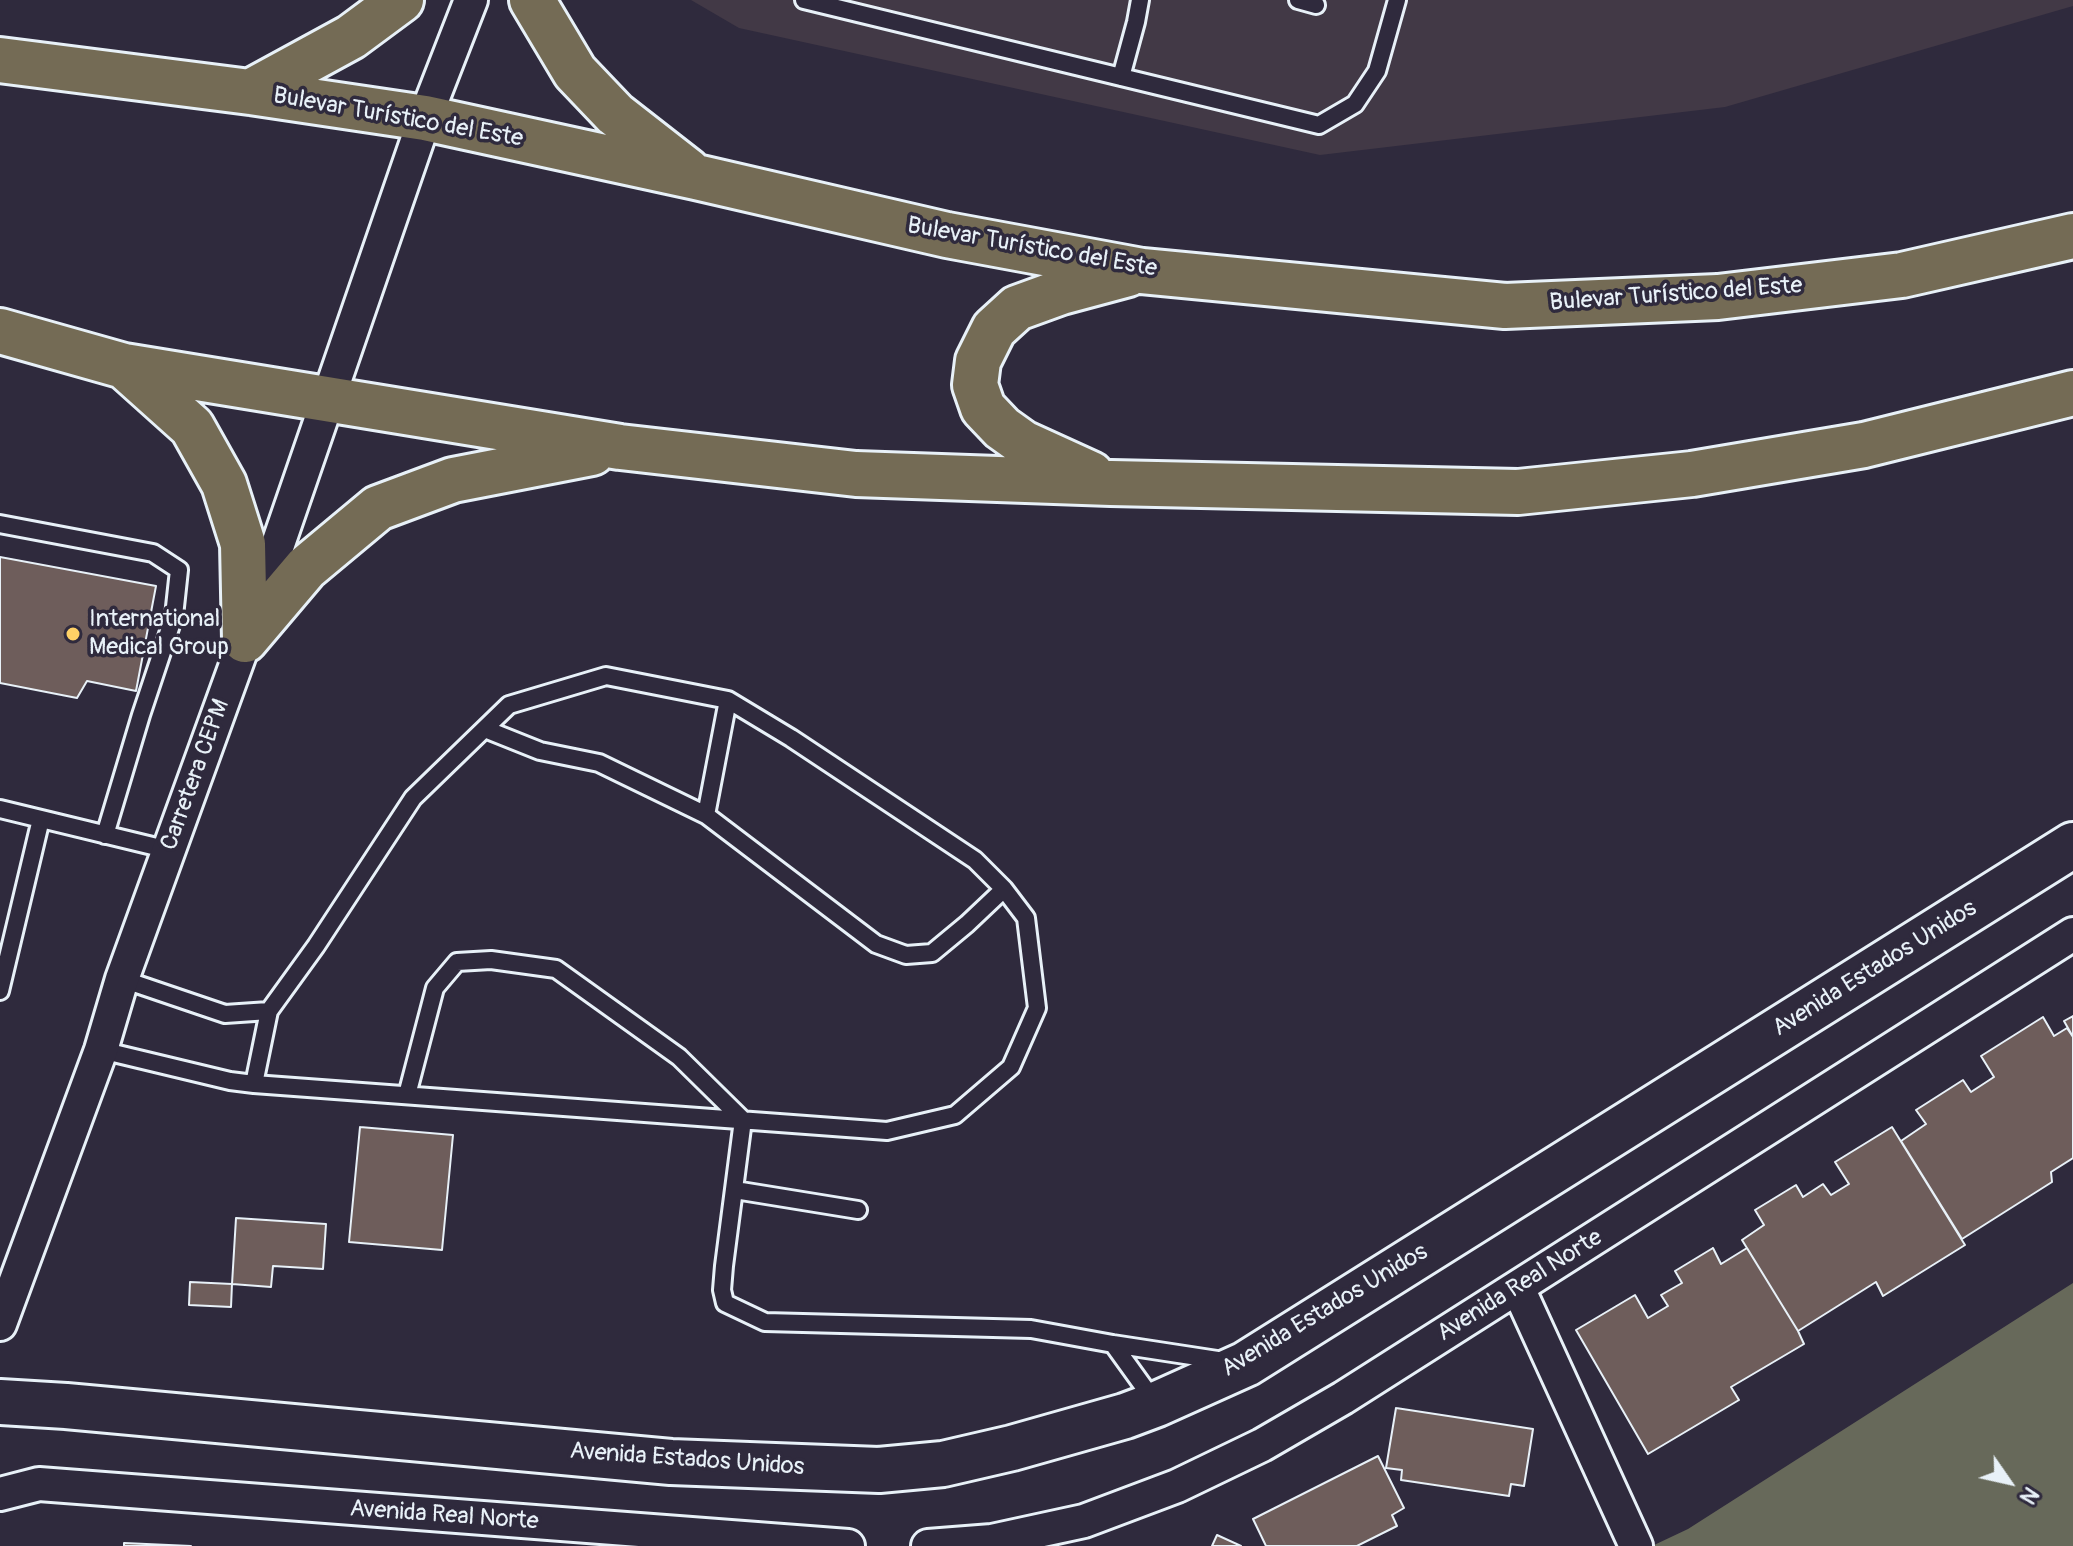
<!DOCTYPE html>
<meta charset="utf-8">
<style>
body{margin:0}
#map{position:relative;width:2073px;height:1546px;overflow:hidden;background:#2f2a3d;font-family:Pangolin,sans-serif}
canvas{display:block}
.north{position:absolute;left:1969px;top:1442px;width:80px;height:80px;-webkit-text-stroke:6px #2f2a3d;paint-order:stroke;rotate:124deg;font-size:22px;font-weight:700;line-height:32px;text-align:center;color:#e8f1f8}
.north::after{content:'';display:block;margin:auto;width:28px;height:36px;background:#e8f1f8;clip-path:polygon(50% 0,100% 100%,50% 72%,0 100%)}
</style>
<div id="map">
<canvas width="2073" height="1546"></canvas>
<div class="north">N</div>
</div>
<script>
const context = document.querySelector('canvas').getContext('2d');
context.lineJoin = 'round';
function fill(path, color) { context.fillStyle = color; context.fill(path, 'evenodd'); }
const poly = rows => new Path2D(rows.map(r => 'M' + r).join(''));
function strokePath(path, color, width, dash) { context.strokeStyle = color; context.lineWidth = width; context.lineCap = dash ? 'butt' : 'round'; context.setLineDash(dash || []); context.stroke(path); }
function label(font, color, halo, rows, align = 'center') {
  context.font = font + ' Pangolin,sans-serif'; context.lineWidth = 7; context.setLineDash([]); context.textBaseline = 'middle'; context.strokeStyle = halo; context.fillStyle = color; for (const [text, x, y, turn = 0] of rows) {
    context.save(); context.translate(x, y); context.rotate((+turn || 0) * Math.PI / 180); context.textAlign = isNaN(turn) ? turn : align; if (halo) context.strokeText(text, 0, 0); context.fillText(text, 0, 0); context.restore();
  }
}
fill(poly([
 [691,0,2073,0,2073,6,1725,107,1320,155,739,28]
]), '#423946');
fill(poly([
 [2073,1283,2073,1546,1652,1546,1688,1529]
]), '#67695a');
const building = poly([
 [0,557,156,586,136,691,87,681,77,698,0,683,0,557],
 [2073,1016,2073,1037,2064,1021,2073,1016],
 [2043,1017,2054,1036,2067,1028,2073,1037,2073,1158,2051,1172,2052,1182,1962,1239,1901,1141,1926,1124,1916,1110,1963,1080,1971,1092,1994,1077,1981,1056,2043,1017],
 [360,1127,453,1135,442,1250,349,1242,360,1127],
 [1892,1127,1965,1245,1883,1296,1876,1282,1798,1331,1742,1240,1764,1225,1755,1210,1796,1185,1803,1197,1823,1184,1831,1195,1849,1184,1835,1162,1892,1127],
 [236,1218,326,1224,323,1269,273,1266,271,1287,232,1284,236,1218],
 [1713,1248,1721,1264,1747,1248,1798,1331,1804,1344,1731,1387,1739,1400,1648,1454,1576,1330,1635,1295,1648,1318,1668,1306,1661,1295,1682,1283,1675,1271,1713,1248],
 [190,1282,232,1284,231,1307,189,1305,190,1282],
 [1396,1408,1533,1429,1524,1486,1511,1484,1509,1496,1401,1480,1402,1470,1386,1468,1396,1408],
 [1378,1456,1404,1508,1392,1515,1397,1526,1357,1546,1266,1546,1253,1519,1378,1456],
 [1217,1535,1241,1546,1212,1546,1217,1535],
 [124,1543,191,1546,124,1546,124,1543]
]);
fill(building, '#6e5d5b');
strokePath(building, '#e8f1f8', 2);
const lane = poly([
 [804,0,1319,125,1355,104,1377,71,1397,0],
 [1298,0,1316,5],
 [1121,77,1136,22,1140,0],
 [0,524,153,553,179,570,174,616,141,715,105,835],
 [485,729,540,751,599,763,706,815,876,944,906,955,932,953,967,924,1004,889],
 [0,809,169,850],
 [706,815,728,700],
 [122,979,225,1014,269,1011],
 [0,991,41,819],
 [101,1050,230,1081,254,1084,887,1131,955,1115,1011,1067,1037,1008,1026,918,1004,889,975,860,791,738,728,700,606,676,509,705,413,798,316,946,269,1011,254,1084],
 [407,1095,435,988,457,962,491,960,556,969,679,1057,743,1120,724,1266,722,1290,725,1303,765,1322,1031,1329,1113,1344,1224,1361],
 [735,1190,858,1210],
 [1113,1344,1154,1401]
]);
const street = poly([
 [1518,1288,1636,1546],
 [0,1324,101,1050,122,979,245,640,425,118,471,0],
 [0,1494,39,1484,848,1546],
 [928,1546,992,1541,1084,1521,1177,1486,1262,1445,1343,1398,2073,934]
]);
const secondary = poly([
 [0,1402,66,1406,671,1462,879,1470,943,1464,1012,1448,1125,1416,1157,1404,1246,1364,2073,845]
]);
const highway = poly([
 [532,0,575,72,615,114,688,171],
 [0,60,250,92,425,118,696,177,947,235,1142,271,1505,306,1718,297,1902,275,2073,236],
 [250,92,351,37,401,0],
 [0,331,124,366,620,447,856,474,1111,483,1518,492,1692,474,1864,445,2073,393],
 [124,366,192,427,224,484,243,544,245,640],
 [1091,474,1023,443,1002,428,983,408,975,385,978,361,994,329,1017,308,1061,292,1128,274],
 [245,640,306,568,378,508,453,480,592,453]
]);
strokePath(lane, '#e8f1f8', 22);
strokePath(street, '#e8f1f8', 38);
strokePath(secondary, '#e8f1f8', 50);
strokePath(highway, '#e8f1f8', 50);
strokePath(lane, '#2f2a3d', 16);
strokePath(street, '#2f2a3d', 32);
strokePath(secondary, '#2f2a3d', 44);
strokePath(highway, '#746b55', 44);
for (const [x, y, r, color] of [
 [73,634,8,"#ffd166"]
]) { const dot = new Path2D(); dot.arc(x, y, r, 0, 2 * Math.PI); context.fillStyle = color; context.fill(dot); strokePath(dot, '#2f2a3d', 3); }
label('24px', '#e8f1f8', '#2f2a3d', [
 ["Bulevar Turístico del Este",398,118,10],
 ["Bulevar Turístico del Este",1032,248,10],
 ["Bulevar Turístico del Este",1676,295,-4],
 ["Carretera CEPM",196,775,-70],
 ["Avenida Estados Unidos",1875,969,-32],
 ["Avenida Real Norte",1520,1286,-32],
 ["Avenida Estados Unidos",1325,1311,-31],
 ["Avenida Estados Unidos",687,1460,4],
 ["Avenida Real Norte",444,1516,4]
]);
label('24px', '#e8f1f8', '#2f2a3d', [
 ["International",89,620],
 ["Medical Group",89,648]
], 'left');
</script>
